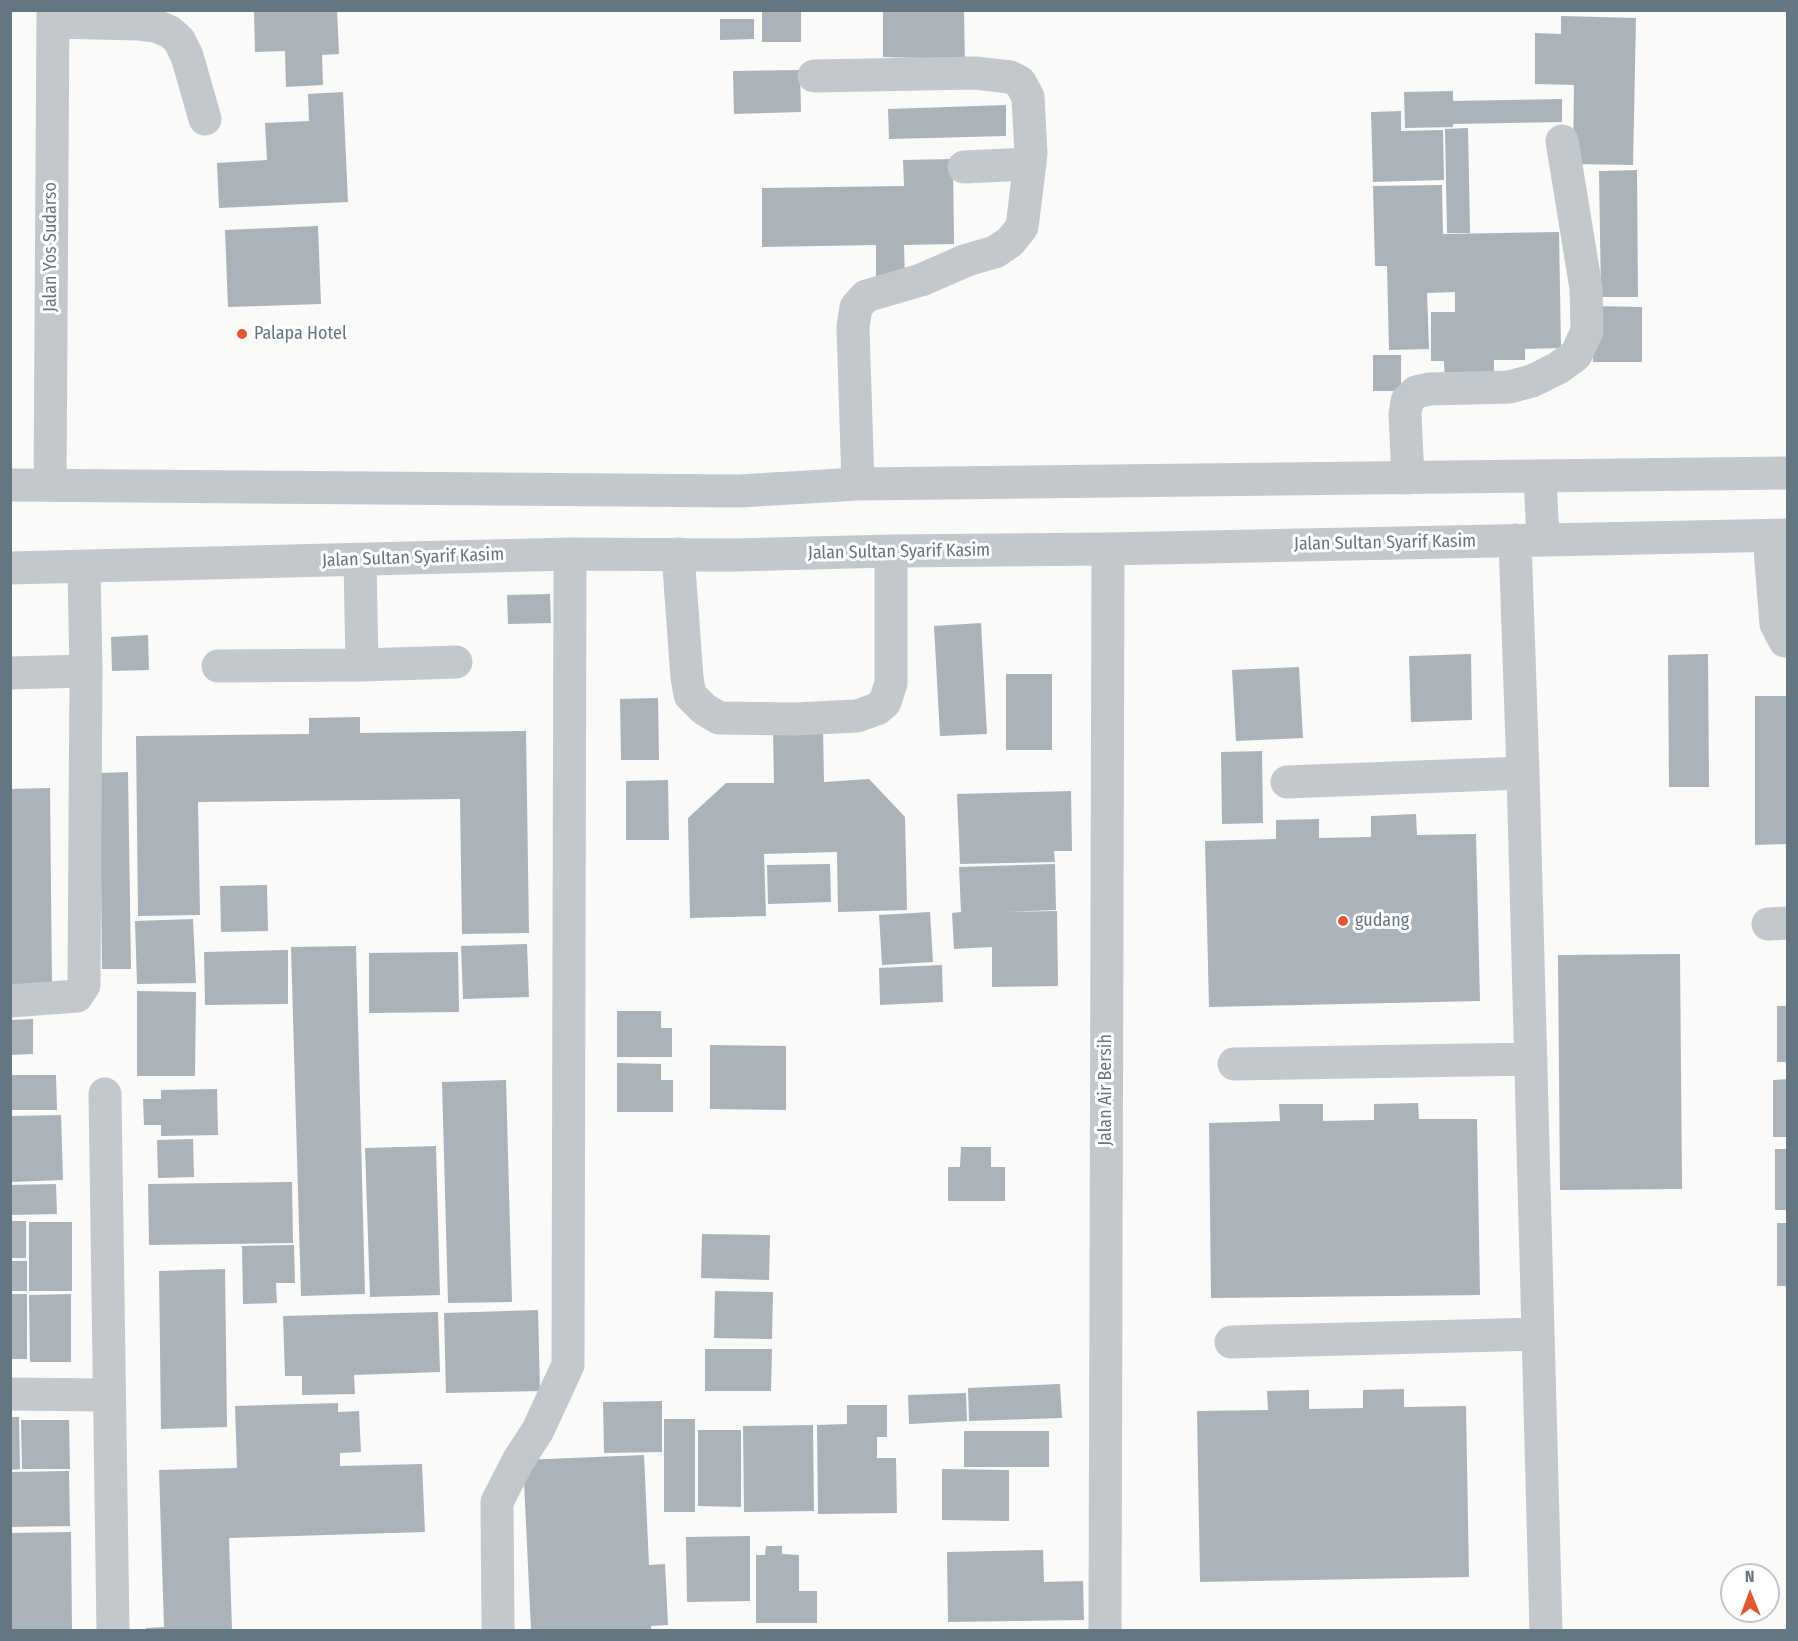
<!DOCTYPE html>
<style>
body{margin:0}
#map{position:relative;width:1798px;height:1641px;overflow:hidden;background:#fafaf8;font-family:"Fira Sans Condensed",sans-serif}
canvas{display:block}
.frame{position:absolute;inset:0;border:12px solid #657683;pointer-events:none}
.north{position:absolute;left:1720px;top:1563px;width:60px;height:60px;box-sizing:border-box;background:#fff;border:2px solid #c1c8cd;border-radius:50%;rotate:359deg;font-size:16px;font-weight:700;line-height:24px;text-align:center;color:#657683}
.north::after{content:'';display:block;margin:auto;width:21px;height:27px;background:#e4572e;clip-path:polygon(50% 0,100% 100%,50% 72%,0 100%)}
</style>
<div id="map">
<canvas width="1798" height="1641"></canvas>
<div class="frame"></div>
<div class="north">N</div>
</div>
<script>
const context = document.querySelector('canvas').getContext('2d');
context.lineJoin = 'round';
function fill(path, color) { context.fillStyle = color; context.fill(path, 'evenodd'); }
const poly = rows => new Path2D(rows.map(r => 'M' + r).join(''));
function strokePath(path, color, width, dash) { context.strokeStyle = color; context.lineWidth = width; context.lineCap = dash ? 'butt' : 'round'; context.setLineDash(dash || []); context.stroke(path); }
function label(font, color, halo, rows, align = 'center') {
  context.font = font + ' "Fira Sans Condensed",sans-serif'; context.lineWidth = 6; context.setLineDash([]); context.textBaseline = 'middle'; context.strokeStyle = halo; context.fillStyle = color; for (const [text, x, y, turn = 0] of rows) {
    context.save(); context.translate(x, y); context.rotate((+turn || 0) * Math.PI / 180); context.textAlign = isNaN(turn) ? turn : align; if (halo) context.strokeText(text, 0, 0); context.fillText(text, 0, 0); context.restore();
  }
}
fill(poly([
 [254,10,337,10,339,54,322,55,323,85,286,87,285,51,255,52],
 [762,10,801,10,801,42,762,42],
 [883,10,964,10,965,67,922,58,883,57],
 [1561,16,1636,18,1633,165,1573,164,1574,85,1535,84,1535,33,1561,34],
 [720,19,754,19,754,39,720,40],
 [800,70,801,112,734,114,733,71],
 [1453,91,1453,101,1562,99,1562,122,1453,124,1453,127,1405,128,1404,92],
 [343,92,348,202,219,208,217,163,267,160,265,123,309,121,308,94],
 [1006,105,1006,136,889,139,888,109],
 [1401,111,1401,131,1443,130,1444,180,1373,182,1371,112],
 [1468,128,1470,233,1447,233,1445,129],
 [953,159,954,244,904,245,905,278,876,277,876,245,762,247,762,188,904,186,903,160],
 [1637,170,1638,297,1601,297,1599,171],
 [1442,185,1443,234,1559,232,1561,348,1525,349,1525,360,1494,360,1494,385,1445,386,1444,361,1431,361,1431,312,1455,312,1455,292,1427,293,1429,349,1389,350,1387,266,1375,266,1373,186],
 [318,226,321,304,228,307,225,230],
 [1593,306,1642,307,1642,362,1593,362],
 [1373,355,1401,355,1401,391,1373,391],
 [550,594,551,623,508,624,507,595],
 [981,623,987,734,940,736,934,626],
 [148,635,149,670,112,671,111,637],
 [1471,654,1472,720,1411,722,1409,656],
 [1708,654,1709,787,1669,787,1668,655],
 [1299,667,1303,738,1236,741,1232,670],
 [1006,674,1052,674,1052,750,1006,750],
 [1755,696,1788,696,1788,844,1755,845],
 [658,698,659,760,621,760,620,699],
 [360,717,360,733,526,731,529,933,462,934,460,799,198,802,200,915,138,916,136,736,309,734,309,718],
 [823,728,824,782,869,779,905,817,907,910,838,912,837,852,764,854,766,916,690,918,688,818,726,783,774,783,773,729],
 [1262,751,1263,823,1222,824,1221,752],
 [128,772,131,969,102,969,100,773],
 [668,780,669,840,626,840,626,781],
 [50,788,52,988,10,988,10,789],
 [1071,791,1072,851,1054,851,1055,862,960,864,957,794],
 [1416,814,1417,835,1476,834,1480,1001,1209,1007,1205,841,1276,839,1276,820,1319,819,1319,838,1371,837,1371,816],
 [830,864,831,902,768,904,767,865],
 [1055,864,1056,910,1006,912,1057,911,1058,986,992,987,992,947,954,949,952,913,961,912,959,867],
 [267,885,268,931,221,932,220,886],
 [930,912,933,962,882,965,879,915],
 [193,919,196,983,137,984,135,921],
 [527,944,529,997,463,999,461,946],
 [356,946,365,1294,301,1296,291,947],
 [288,950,288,1004,205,1005,204,952],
 [458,952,459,1012,369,1013,369,953],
 [1680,954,1682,1189,1560,1190,1558,955],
 [942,965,943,1002,880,1005,879,968],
 [137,991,196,992,195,1076,137,1076],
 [1777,1006,1788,1006,1788,1062,1777,1062],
 [617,1011,661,1011,661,1028,672,1028,672,1057,617,1057],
 [33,1019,33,1054,10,1055,10,1020],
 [710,1045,786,1046,786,1110,710,1109],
 [617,1063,661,1064,661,1080,673,1080,673,1112,617,1112],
 [10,1075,56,1075,57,1110,10,1110],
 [1788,1079,1788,1137,1773,1137,1773,1080],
 [506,1080,512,1302,448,1303,442,1082],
 [217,1089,218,1135,161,1136,161,1125,144,1125,143,1099,161,1099,161,1090],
 [1418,1103,1419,1119,1477,1119,1480,1295,1211,1298,1209,1123,1280,1121,1279,1104,1323,1104,1323,1121,1374,1120,1374,1104],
 [61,1115,63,1180,10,1182,10,1116],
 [193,1139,194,1177,158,1178,157,1140],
 [436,1146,440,1295,370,1297,365,1148],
 [961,1147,991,1147,991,1167,1005,1167,1005,1201,948,1201,948,1167,960,1167],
 [1775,1149,1788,1149,1788,1210,1775,1210],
 [292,1182,293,1243,149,1245,148,1184],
 [56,1184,57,1214,10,1215,10,1185],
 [10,1221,26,1221,26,1258,10,1258],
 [29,1222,72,1222,72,1291,29,1291],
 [1777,1223,1788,1223,1788,1286,1777,1286],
 [702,1234,770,1235,769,1280,701,1278],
 [294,1245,295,1283,276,1283,277,1303,243,1304,242,1246],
 [10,1261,27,1261,27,1291,10,1291],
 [225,1269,227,1427,161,1429,159,1271],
 [715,1291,773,1292,772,1339,714,1338],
 [10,1294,27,1294,27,1359,10,1359],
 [71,1294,71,1362,30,1362,29,1295],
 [538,1310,540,1391,446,1393,444,1313],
 [438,1312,440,1372,354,1375,355,1394,302,1395,302,1376,285,1376,283,1316],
 [705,1349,772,1349,771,1391,705,1391],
 [1060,1384,1062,1418,969,1421,968,1388],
 [1404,1389,1404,1407,1466,1406,1469,1577,1200,1582,1197,1411,1268,1410,1267,1391,1309,1390,1309,1409,1363,1408,1363,1390],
 [966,1393,967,1421,909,1424,908,1395],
 [662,1401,662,1452,604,1453,603,1402],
 [338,1403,338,1412,359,1411,361,1452,340,1453,340,1466,422,1464,425,1532,229,1538,232,1630,146,1630,146,1628,164,1627,159,1470,237,1468,235,1406],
 [847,1405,887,1405,887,1437,877,1437,877,1458,896,1458,897,1513,818,1514,817,1425,847,1424],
 [10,1417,19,1417,20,1469,10,1470],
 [664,1419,695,1419,695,1512,664,1512],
 [21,1420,69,1420,70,1469,22,1469],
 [813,1425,814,1511,744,1512,743,1426],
 [698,1430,741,1430,741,1507,698,1506],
 [964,1431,1049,1431,1049,1467,964,1467],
 [644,1455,649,1565,665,1564,668,1625,651,1626,651,1630,531,1630,523,1460],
 [942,1469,1009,1470,1009,1521,942,1520],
 [69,1471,70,1526,10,1527,10,1472],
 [71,1532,72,1630,10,1630,10,1533],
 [750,1536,750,1601,687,1602,686,1537],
 [766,1546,782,1546,782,1554,799,1555,799,1591,817,1591,817,1623,756,1623,756,1555,765,1555],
 [1043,1550,1044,1582,1083,1581,1084,1620,948,1622,947,1552]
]), '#aab3b9');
strokePath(poly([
 [53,22,139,24,156,26,170,32,179,40,187,56,205,119],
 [814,76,975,73,1010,77,1020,82,1028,97,1031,154,1022,227,1010,242,995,252,967,260,921,280,866,296,856,307,853,327,858,484],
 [964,167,1030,164],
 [1540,476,1543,540],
 [1408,478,1405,414,1407,401,1416,392,1430,389,1509,387,1532,381,1558,368,1576,355,1587,331,1586,288,1562,141],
 [50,484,53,10],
 [10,485,739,491,858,484,1788,473],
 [1769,536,1776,624,1785,641,1788,641],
 [1515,540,1523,773,1546,1630],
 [678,554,687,678,690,695,704,709,719,718,796,719,857,716,877,709,885,702,891,683,891,551],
 [360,560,362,665],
 [10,568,570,554,734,555,891,551,1108,549,1788,535],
 [218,666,362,665,456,662],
 [10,673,86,671],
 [1287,782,1523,773],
 [1768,924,1788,923],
 [10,1001,77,996,84,985,86,671,84,567],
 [1234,1064,1531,1059],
 [105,1094,113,1630],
 [1231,1342,1538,1334],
 [10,1394,109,1395],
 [498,1630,497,1502,518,1461,538,1430,568,1365,570,554],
 [1105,1630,1108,549]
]), '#c3c8cc', 33);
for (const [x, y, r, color] of [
 [242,334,6,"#e4572e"],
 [1343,921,6,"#e4572e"]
]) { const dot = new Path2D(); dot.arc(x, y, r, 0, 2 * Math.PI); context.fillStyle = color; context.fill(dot); strokePath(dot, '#fff', 2); }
label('18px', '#657683', '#fff', [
 ["Jalan Yos Sudarso",51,247,-90],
 ["Jalan Sultan Syarif Kasim",1385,543,-1],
 ["Jalan Sultan Syarif Kasim",899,552,-1],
 ["Jalan Sultan Syarif Kasim",413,558,-2],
 ["Jalan Air Bersih",1106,1090,-90]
]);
label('18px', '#657683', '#fff', [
 ["Palapa Hotel",254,334],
 ["gudang",1355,921]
], 'left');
</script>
